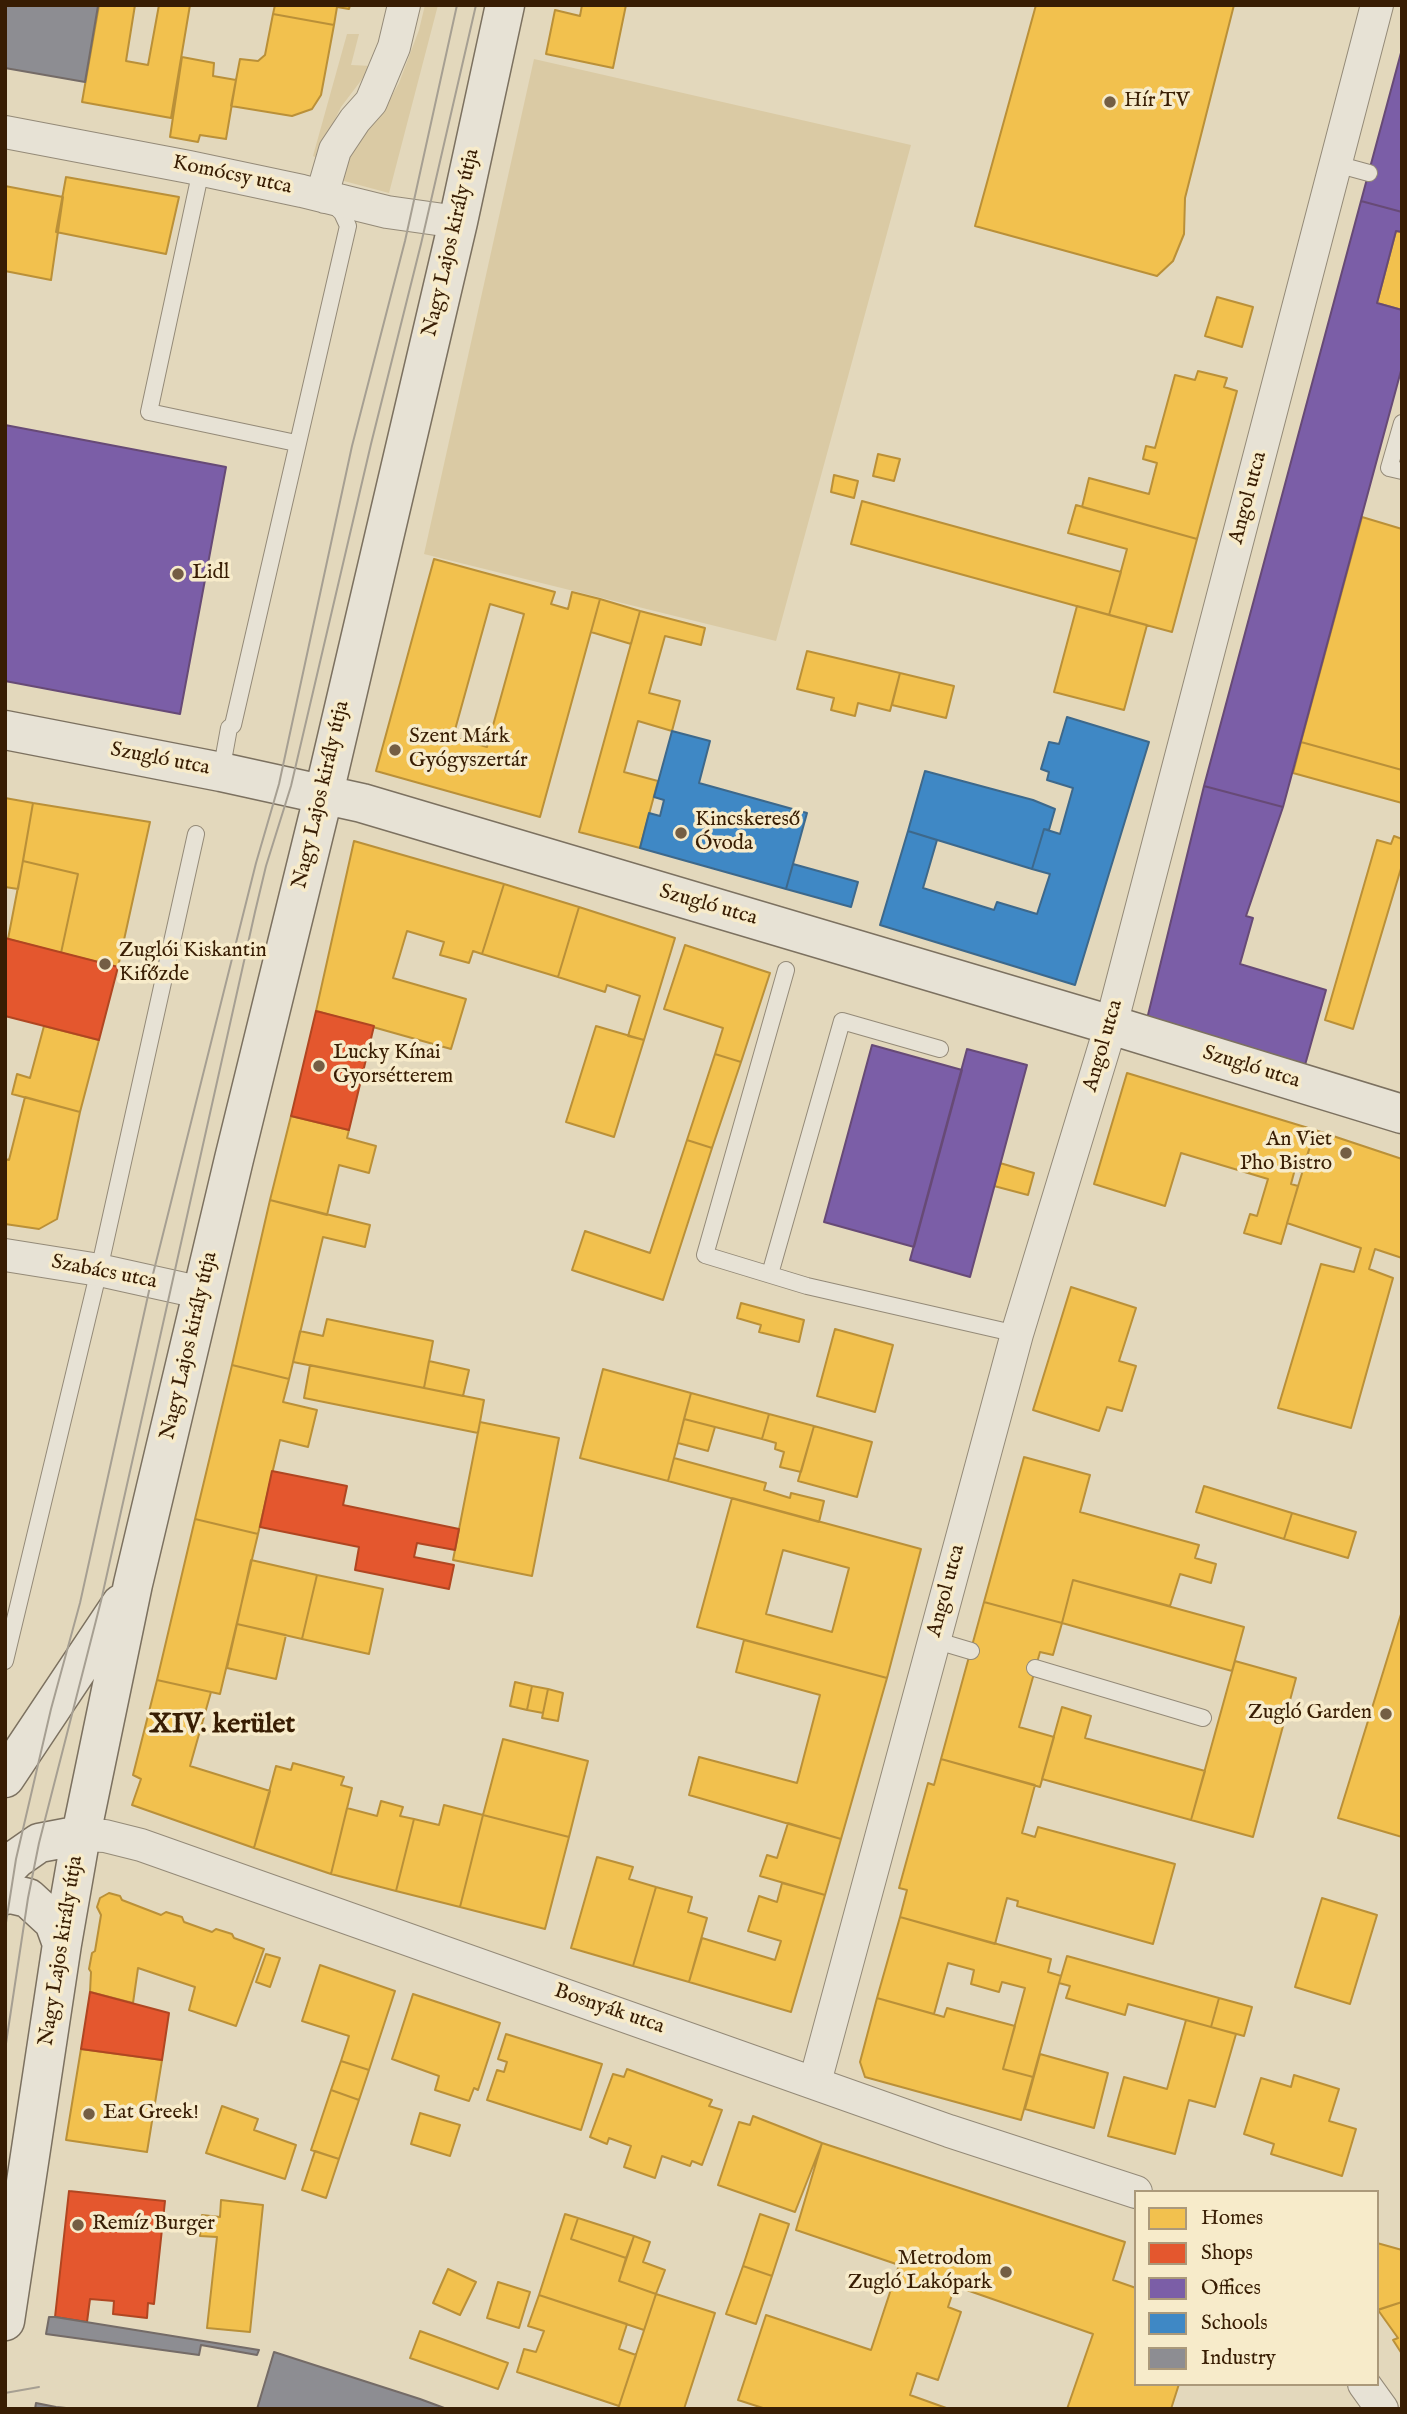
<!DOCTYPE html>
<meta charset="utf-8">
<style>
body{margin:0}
#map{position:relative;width:1407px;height:2414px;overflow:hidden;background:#e3d8bc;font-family:"IM FELL English",serif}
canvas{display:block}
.frame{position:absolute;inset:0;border:7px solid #381d03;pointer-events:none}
.legend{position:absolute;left:1134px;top:2190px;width:245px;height:196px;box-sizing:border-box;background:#f7ebca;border:2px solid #ab997a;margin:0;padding:9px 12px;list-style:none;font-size:21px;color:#381d03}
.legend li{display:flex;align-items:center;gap:14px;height:35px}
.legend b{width:35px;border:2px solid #ab997a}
</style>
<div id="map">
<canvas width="1407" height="2414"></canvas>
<div class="frame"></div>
<ul class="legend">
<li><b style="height:19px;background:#f2c14e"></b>Homes</li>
<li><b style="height:19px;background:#e4572e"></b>Shops</li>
<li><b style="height:19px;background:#7b5ea7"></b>Offices</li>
<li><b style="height:19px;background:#3f88c5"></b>Schools</li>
<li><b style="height:19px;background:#8d8d92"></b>Industry</li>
</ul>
</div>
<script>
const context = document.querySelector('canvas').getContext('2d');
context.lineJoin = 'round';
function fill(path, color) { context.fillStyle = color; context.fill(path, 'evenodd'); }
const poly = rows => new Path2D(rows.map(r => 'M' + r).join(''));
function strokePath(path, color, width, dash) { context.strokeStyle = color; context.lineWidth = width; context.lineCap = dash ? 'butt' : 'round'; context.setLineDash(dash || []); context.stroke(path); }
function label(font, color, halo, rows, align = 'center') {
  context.font = font + ' "IM FELL English",serif'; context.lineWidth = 7; context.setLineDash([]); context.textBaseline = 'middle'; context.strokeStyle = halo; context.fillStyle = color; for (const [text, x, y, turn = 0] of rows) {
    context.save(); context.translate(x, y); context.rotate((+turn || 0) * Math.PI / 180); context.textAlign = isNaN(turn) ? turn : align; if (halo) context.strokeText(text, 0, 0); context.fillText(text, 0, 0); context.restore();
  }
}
fill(poly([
 [425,5,438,5,389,193,344,181,339,167,358,136,380,117,399,83,419,30],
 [347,34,359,34,351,65,372,66,341,107,328,134,319,159,313,156],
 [534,59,911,145,776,641,424,554]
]), '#dacaa4');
const homes = poly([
 [135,5,126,61,148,65,159,5,190,5,171,118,82,102,99,5,135,5],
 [275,5,350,5,349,9,337,7,334,25,273,14,275,5],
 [582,5,626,5,613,68,546,54,555,10,580,16,582,5],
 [1036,5,1234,5,1185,198,1184,234,1173,261,1157,276,975,226,1036,5],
 [273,14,334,25,321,95,312,109,292,116,231,106,240,59,258,61,265,55,273,14],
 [182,57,214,63,213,76,236,80,226,139,200,135,198,142,170,137,182,57],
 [66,177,179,197,166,254,56,232,66,177],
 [5,186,63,197,51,280,5,271,5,186],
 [1396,231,1402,232,1402,310,1377,303,1396,231],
 [1217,297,1253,307,1242,347,1205,336,1217,297],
 [1198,371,1227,378,1224,387,1237,391,1197,539,1082,507,1089,478,1149,494,1157,463,1143,459,1146,446,1155,448,1175,375,1195,380,1198,371],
 [878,454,900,459,894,481,873,476,878,454],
 [834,475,858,481,854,498,831,492,834,475],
 [862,501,1121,572,1109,615,851,544,862,501],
 [1076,505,1197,539,1172,632,1109,615,1127,549,1068,533,1076,505],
 [1362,517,1402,529,1402,770,1301,742,1362,517],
 [434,559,555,592,551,604,568,609,572,592,600,599,540,817,376,771,434,559],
 [490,604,524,614,487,747,453,737,490,604],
 [600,599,640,611,631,644,591,632,600,599],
 [1077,606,1147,625,1124,710,1054,692,1077,606],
 [640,611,705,628,701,645,665,636,649,693,680,701,672,731,638,721,624,772,658,781,640,848,579,832,640,611],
 [807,651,900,673,890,711,858,703,855,716,831,710,834,698,797,689,807,651],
 [900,673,954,686,946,718,892,705,900,673],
 [1301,742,1402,770,1402,803,1293,773,1301,742],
 [5,798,33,803,18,889,5,887,5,798],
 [33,803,150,822,118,967,61,953,78,874,23,861,33,803],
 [1394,836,1402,839,1402,865,1353,1029,1325,1020,1377,840,1391,844,1394,836],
 [354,841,504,884,482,954,473,951,469,963,440,955,444,942,407,931,393,978,466,999,451,1049,316,1011,354,841],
 [23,861,78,874,61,953,8,939,23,861],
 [504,884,579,907,558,977,482,954,504,884],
 [579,907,675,938,644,1040,628,1036,640,996,607,985,605,992,558,977,579,907],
 [685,945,770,973,741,1062,715,1054,723,1028,664,1009,685,945],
 [44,1026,99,1040,80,1112,12,1094,17,1074,30,1078,44,1026],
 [596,1026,644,1040,614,1137,566,1122,596,1026],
 [715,1054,741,1062,712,1148,687,1140,715,1054],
 [1127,1073,1315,1130,1302,1172,1295,1169,1291,1184,1298,1186,1281,1244,1244,1233,1250,1214,1257,1216,1268,1179,1181,1153,1165,1206,1094,1184,1127,1073],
 [25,1097,80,1112,57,1219,39,1229,5,1224,5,1159,9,1160,25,1097],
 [291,1116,349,1130,347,1138,376,1146,369,1173,339,1165,327,1215,270,1200,291,1116],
 [1315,1130,1402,1159,1402,1258,1375,1249,1369,1269,1393,1278,1351,1428,1278,1408,1321,1264,1354,1272,1361,1248,1287,1223,1315,1130],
 [687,1140,712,1148,663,1300,572,1270,585,1231,650,1253,687,1140],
 [1000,1163,1034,1173,1028,1195,994,1186,1000,1163],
 [270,1200,370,1225,365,1247,323,1237,289,1379,232,1365,270,1200],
 [1071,1287,1136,1308,1119,1361,1136,1366,1122,1411,1107,1407,1099,1431,1033,1410,1071,1287],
 [741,1303,804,1320,799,1342,759,1332,761,1325,737,1318,741,1303],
 [327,1319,433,1341,424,1388,293,1362,300,1331,323,1336,327,1319],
 [835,1329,893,1345,875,1412,817,1396,835,1329],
 [429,1361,469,1370,463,1396,424,1388,429,1361],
 [232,1365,289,1379,283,1402,317,1410,308,1447,280,1440,258,1534,195,1519,232,1365],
 [310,1365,484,1400,478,1433,304,1398,310,1365],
 [603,1369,691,1393,668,1481,580,1458,603,1369],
 [691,1393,769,1414,762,1439,684,1419,691,1393],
 [769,1414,814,1426,801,1472,780,1467,784,1452,775,1449,776,1443,762,1439,769,1414],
 [684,1419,715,1427,708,1451,678,1443,684,1419],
 [480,1422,559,1438,532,1576,453,1560,480,1422],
 [814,1426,872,1442,857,1497,798,1481,814,1426],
 [1024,1457,1090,1475,1080,1512,1199,1545,1195,1558,1216,1564,1211,1583,1180,1574,1170,1606,1073,1580,1062,1623,984,1602,1024,1457],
 [674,1458,766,1483,764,1490,790,1498,791,1493,824,1501,819,1522,668,1481,674,1458],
 [1204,1486,1292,1513,1284,1539,1196,1512,1204,1486],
 [732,1498,921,1549,887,1678,697,1627,732,1498],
 [783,1550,849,1568,832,1632,766,1614,783,1550],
 [1292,1513,1356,1532,1348,1558,1284,1539,1292,1513],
 [195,1519,258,1534,220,1694,157,1680,195,1519],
 [251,1560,317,1575,302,1639,237,1624,251,1560],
 [317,1575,383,1589,369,1654,302,1639,317,1575],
 [1073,1580,1244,1627,1232,1671,1062,1623,1073,1580],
 [984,1602,1062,1623,1053,1655,1040,1652,1019,1727,1054,1737,1040,1787,941,1759,984,1602],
 [1402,1611,1402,1837,1338,1818,1402,1611],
 [237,1624,286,1635,276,1679,227,1668,237,1624],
 [744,1640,887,1678,841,1839,689,1795,699,1757,797,1783,820,1695,736,1672,744,1640],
 [1235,1661,1296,1678,1253,1837,1191,1820,1235,1661],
 [157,1680,211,1692,190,1766,270,1791,254,1848,132,1805,141,1779,133,1775,157,1680],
 [515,1682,532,1686,527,1710,510,1706,515,1682],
 [532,1686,548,1689,543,1713,527,1710,532,1686],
 [548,1689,563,1693,558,1721,542,1718,548,1689],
 [1062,1707,1091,1716,1085,1738,1205,1771,1191,1820,1042,1779,1062,1707],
 [503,1739,588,1761,569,1837,483,1815,503,1739],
 [941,1759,1035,1785,1022,1833,1035,1837,1038,1827,1175,1864,1153,1944,1017,1906,1018,1901,1007,1898,995,1944,900,1917,907,1890,899,1888,928,1783,934,1785,941,1759],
 [293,1763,344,1777,341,1785,352,1788,331,1874,254,1848,276,1766,291,1770,293,1763],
 [381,1801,403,1807,400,1816,414,1819,396,1891,331,1874,347,1808,377,1816,381,1801],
 [444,1805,483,1815,460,1907,396,1891,414,1819,439,1825,444,1805],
 [483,1815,569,1837,545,1929,460,1907,483,1815],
 [788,1823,841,1839,825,1895,760,1876,767,1855,777,1858,788,1823],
 [597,1857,633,1867,629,1879,656,1887,633,1966,571,1948,597,1857],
 [782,1883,825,1895,791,2012,689,1982,702,1938,775,1960,781,1941,748,1931,759,1896,777,1902,782,1883],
 [656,1887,692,1897,688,1912,707,1918,689,1982,633,1966,656,1887],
 [109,1893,120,1896,122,1900,161,1915,166,1912,182,1917,184,1922,212,1932,216,1929,232,1934,234,1938,264,1949,236,2026,189,2010,195,1987,138,1968,133,2003,90,1992,91,1972,89,1969,92,1953,95,1951,101,1915,97,1907,100,1898,109,1893],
 [1322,1898,1377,1915,1350,2004,1295,1987,1322,1898],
 [900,1917,1051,1959,1048,1972,1061,1976,1033,2077,1003,2069,1025,1988,1002,1982,999,1992,971,1984,974,1970,948,1963,934,2014,877,1998,900,1917],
 [266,1954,280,1958,270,1987,256,1982,266,1954],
 [1067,1956,1219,1998,1211,2027,1128,2004,1125,2015,1066,1998,1070,1986,1059,1983,1067,1956],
 [320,1965,395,1991,369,2070,341,2061,349,2036,302,2021,320,1965],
 [413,1994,500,2023,478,2090,474,2088,469,2101,435,2090,439,2076,392,2059,413,1994],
 [877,1998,944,2017,947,2008,1015,2026,1003,2069,1033,2077,1021,2120,865,2077,860,2062,877,1998],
 [1219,1998,1252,2007,1244,2036,1211,2027,1219,1998],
 [1186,2020,1236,2034,1215,2107,1189,2100,1175,2154,1108,2136,1124,2077,1167,2089,1186,2020],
 [506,2034,602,2064,581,2130,487,2100,497,2070,504,2072,507,2062,498,2059,506,2034],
 [81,2049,162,2060,147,2152,66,2140,81,2049],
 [1040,2054,1108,2073,1094,2128,1025,2109,1040,2054],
 [341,2061,369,2070,359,2100,331,2090,341,2061],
 [627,2069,712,2100,709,2106,722,2110,702,2165,692,2161,690,2166,662,2156,655,2178,624,2167,631,2146,609,2138,607,2144,590,2137,613,2074,624,2077,627,2069],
 [1294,2075,1339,2089,1329,2121,1356,2129,1342,2176,1271,2154,1274,2144,1244,2134,1261,2078,1291,2087,1294,2075],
 [331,2090,359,2100,339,2159,311,2150,331,2090],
 [222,2106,258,2119,254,2130,296,2145,285,2179,206,2153,222,2106],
 [420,2113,460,2125,450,2156,411,2144,420,2113],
 [753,2116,822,2143,795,2212,718,2185,739,2122,750,2125,753,2116],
 [822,2143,1125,2242,1113,2280,1136,2288,1136,2384,1179,2384,1171,2409,1067,2409,1093,2334,955,2286,948,2307,961,2312,938,2380,917,2373,910,2395,949,2409,766,2409,738,2400,766,2315,871,2350,899,2265,796,2230,822,2143],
 [315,2151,339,2159,326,2198,302,2190,315,2151],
 [221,2200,263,2205,250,2332,207,2328,217,2237,200,2236,202,2215,220,2217,221,2200],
 [565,2214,578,2218,571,2239,626,2258,619,2281,656,2294,644,2330,539,2295,565,2214],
 [760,2214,789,2224,772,2276,743,2266,760,2214],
 [578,2218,634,2236,626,2258,571,2239,578,2218],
 [634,2236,650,2242,643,2262,665,2270,656,2294,619,2281,634,2236],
 [1377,2243,1402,2250,1402,2302,1377,2310,1377,2243],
 [743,2266,772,2276,756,2324,726,2314,743,2266],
 [448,2269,476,2282,460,2315,433,2303,448,2269],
 [498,2282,530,2292,519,2328,487,2318,498,2282],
 [656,2294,715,2313,684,2409,618,2409,656,2294],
 [539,2295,627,2324,619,2349,636,2355,619,2406,517,2372,524,2349,536,2352,544,2331,528,2326,539,2295],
 [1402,2302,1402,2354,1393,2340,1398,2338,1378,2310,1402,2302],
 [420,2331,508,2363,498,2389,410,2358,420,2331]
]);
fill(homes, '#f2c14e');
strokePath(homes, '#ba9038', 2);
const shops = poly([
 [5,938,118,967,99,1040,5,1016,5,938],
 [316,1011,374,1026,349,1130,291,1116,316,1011],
 [272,1471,347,1486,343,1505,459,1529,455,1550,417,1543,414,1557,454,1565,449,1589,355,1570,359,1547,260,1527,272,1471],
 [90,1992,169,2013,162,2060,81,2049,90,1992],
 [69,2191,165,2201,154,2304,148,2303,147,2318,113,2314,114,2301,90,2299,87,2322,55,2317,69,2191]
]);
fill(shops, '#e4572e');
strokePath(shops, '#b04621', 2);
const offices = poly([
 [1402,49,1402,212,1361,201,1402,49],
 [1361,201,1402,212,1402,232,1396,231,1377,303,1402,310,1402,367,1283,807,1204,786,1361,201],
 [5,425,226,467,180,714,5,681,5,425],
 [1204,786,1283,807,1246,916,1253,918,1240,964,1326,990,1305,1065,1147,1019,1204,786],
 [872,1045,962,1070,914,1247,824,1222,872,1045],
 [967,1049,1027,1065,970,1277,910,1260,967,1049]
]);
fill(offices, '#7b5ea7');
strokePath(offices, '#674a76', 2);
const schools = poly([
 [1067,717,1149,742,1075,985,880,925,908,831,937,840,923,888,994,910,997,902,1037,914,1050,874,1032,869,1044,829,1060,834,1073,788,1047,780,1049,772,1041,769,1049,742,1059,744,1067,717],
 [672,731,710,741,699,783,807,813,786,889,640,848,649,813,660,816,664,800,654,797,672,731],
 [925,771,1033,800,1055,809,1049,830,1044,829,1032,869,908,831,925,771],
 [793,864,858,882,851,907,786,889,793,864]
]);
fill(schools, '#3f88c5');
strokePath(schools, '#3d688b', 2);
const industry = poly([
 [5,5,98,6,85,82,5,68,5,5],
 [49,2317,55,2317,259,2350,257,2355,201,2345,199,2355,46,2334,49,2317],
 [274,2352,420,2399,447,2409,257,2409,274,2352],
 [36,2403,56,2407,76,2409,35,2409,36,2403]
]);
fill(industry, '#8d8d92');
strokePath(industry, '#746b67', 2);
const lane = poly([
 [1336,164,1369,173],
 [201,170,149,412,296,443],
 [1402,423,1389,468,1402,471],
 [221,772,229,728,233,725,348,226,342,213,332,203],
 [786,970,705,1255,807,1286,1017,1334],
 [770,1274,842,1021,940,1049],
 [934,1640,971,1651],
 [5,1661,99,1270,196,834],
 [1035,1668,1203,1718]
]);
const street = poly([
 [5,132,189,167,302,191,387,212,458,222],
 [325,197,326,181,335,150,355,120,371,102,394,47,404,5],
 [5,1255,99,1270,203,1293],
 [81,1835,105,1836,141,1845,949,2131,1136,2192],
 [815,2082,1017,1334,1111,1025,1377,5],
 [1364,2384,1382,2409]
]);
const secondary = poly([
 [5,730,221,772,362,803,1111,1025,1402,1114],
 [5,1778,121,1604],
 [5,1870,16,1859,39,1843,81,1835],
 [5,1895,11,1894,28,1898,54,1922,62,1944],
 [5,2321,62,1944,81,1835,133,1584,234,1159,324,793,458,222,505,5]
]);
strokePath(lane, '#948a78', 18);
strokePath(street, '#948a78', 34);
strokePath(secondary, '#7c7160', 41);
strokePath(lane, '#e7e2d5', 16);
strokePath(street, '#e7e2d5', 32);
strokePath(secondary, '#e7e2d5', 38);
strokePath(poly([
 [5,1929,16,1859,51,1709,80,1603,151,1282,256,863,279,784,352,446,405,241,457,5],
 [5,2050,28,1898,39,1843,101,1601,255,912,266,866,291,786,371,444,421,244,476,5],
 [5,2393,39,2387]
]), '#a69f92', 2);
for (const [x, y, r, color] of [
 [1110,102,7,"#745e44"],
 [178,574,7,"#745e44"],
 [395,750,7,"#745e44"],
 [681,833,7,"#745e44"],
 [105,964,7,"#745e44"],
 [319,1066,7,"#745e44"],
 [1346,1153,7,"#745e44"],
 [1386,1714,7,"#745e44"],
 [89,2114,7,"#745e44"],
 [78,2225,7,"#745e44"],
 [1006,2272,7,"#745e44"]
]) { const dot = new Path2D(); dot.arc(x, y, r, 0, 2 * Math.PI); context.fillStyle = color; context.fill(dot); strokePath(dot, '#f7ebca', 2.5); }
label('21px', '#381d03', '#f7ebca', [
 ["Hír TV",1124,102],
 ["Lidl",192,574],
 ["Szent Márk",409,738],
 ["Gyógyszertár",409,762],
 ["Kincskereső",695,821],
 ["Óvoda",695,845],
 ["Zuglói Kiskantin",119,952],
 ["Kifőzde",119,976],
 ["Lucky Kínai",333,1054],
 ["Gyorsétterem",333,1078],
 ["An Viet",1332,1141,"right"],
 ["Pho Bistro",1332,1165,"right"],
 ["Zugló Garden",1372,1714,"right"],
 ["Eat Greek!",103,2114],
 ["Remíz Burger",92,2225],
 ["Metrodom",992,2260,"right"],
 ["Zugló Lakópark",992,2284,"right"]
], 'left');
label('21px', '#381d03', '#f7ebca', [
 ["Komócsy utca",232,176,12],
 ["Nagy Lajos király útja",452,243,-77],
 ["Angol utca",1249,498,-75],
 ["Szugló utca",160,760,11],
 ["Nagy Lajos király útja",322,795,-77],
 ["Szugló utca",708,906,16],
 ["Angol utca",1104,1046,-74],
 ["Szugló utca",1251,1068,17],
 ["Szabács utca",104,1273,11],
 ["Nagy Lajos király útja",190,1346,-77],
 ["Angol utca",947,1591,-75],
 ["Nagy Lajos király útja",62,1951,-81],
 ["Bosnyák utca",609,2010,19]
]);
label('bold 28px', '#381d03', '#f7ebca', [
 ["XIV. kerület",222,1726]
]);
</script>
